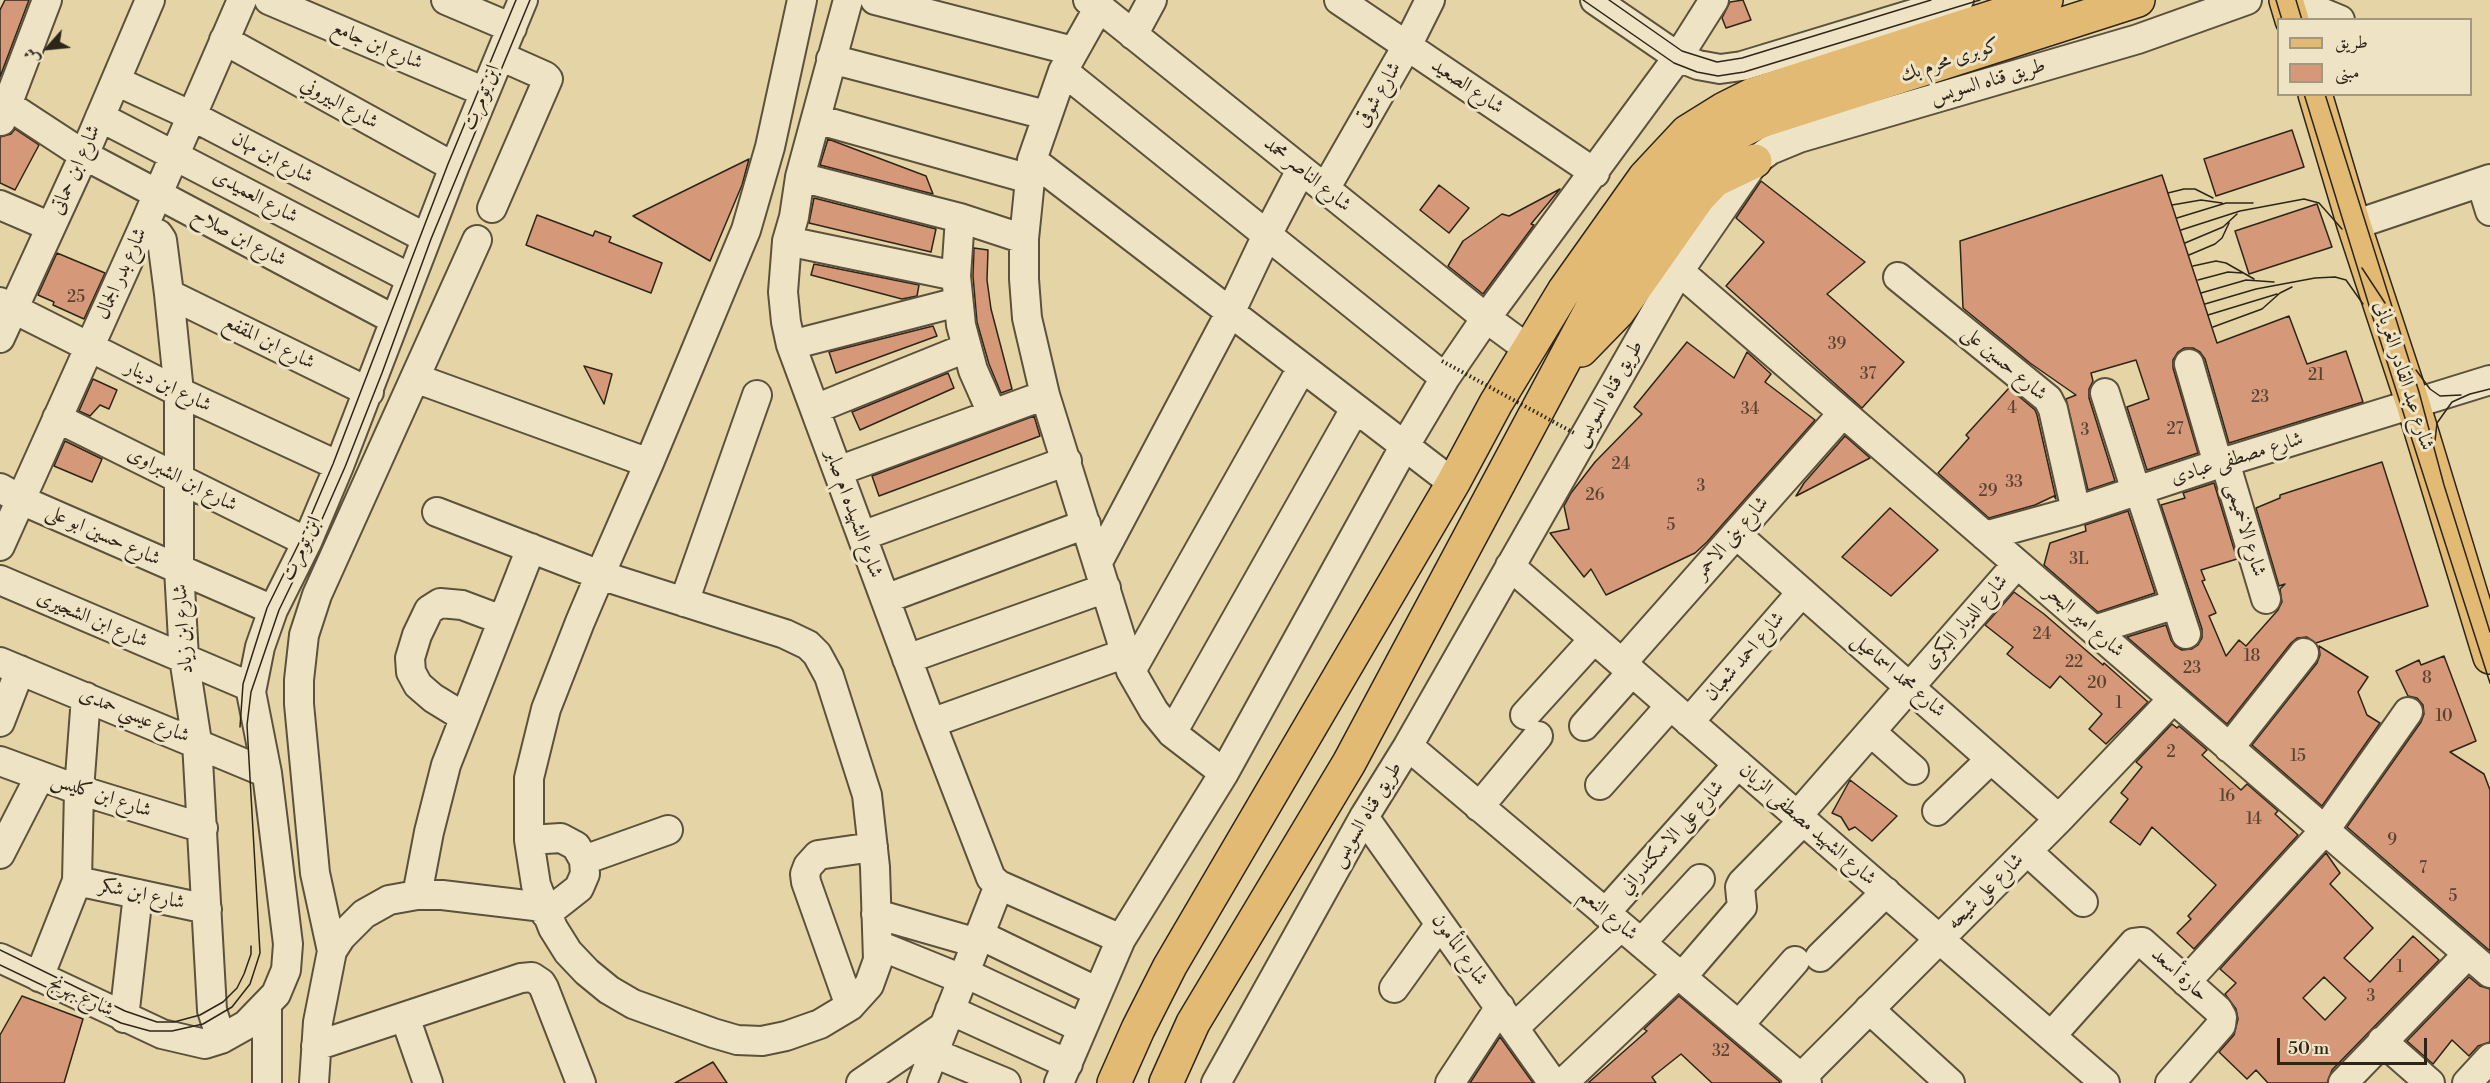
<!DOCTYPE html>
<meta charset="utf-8">
<style>
body{margin:0}
#map{position:relative;width:2490px;height:1083px;overflow:hidden;background:#e5d5a6;font-family:"Libre Bodoni",Amiri,serif}
canvas{display:block}
.legend{position:absolute;left:2277px;top:18px;width:195px;height:78px;box-sizing:border-box;background:#eee4c5;border:2px solid #a19880;margin:0;padding:8px 10px;list-style:none;font-size:18px;color:#2e2519}
.legend li{display:flex;align-items:center;gap:12px;height:30px}
.legend b{width:30px;border:2px solid #a19880}
.north{position:absolute;left:18px;top:18px;width:60px;height:60px;-webkit-text-stroke:4px #eee4c5;paint-order:stroke;rotate:243deg;font-size:16px;font-weight:700;line-height:24px;text-align:center;color:#2e2519}
.north::after{content:'';display:block;margin:auto;width:21px;height:27px;background:#2e2519;clip-path:polygon(50% 0,100% 100%,50% 72%,0 100%)}
.scale{position:absolute;left:2277px;top:1038px;width:150px;height:27px;box-sizing:border-box;border:3px solid #2e2519;border-top:0;padding-left:8px;font-size:18px;line-height:21px;white-space:nowrap;color:#2e2519;-webkit-text-stroke:4px #eee4c5;paint-order:stroke}
</style>
<div id="map">
<canvas width="2490" height="1083"></canvas>
<ul class="legend">
<li><b style="height:8px;background:#e2ba73"></b>طريق</li>
<li><b style="height:16px;background:#d59878"></b>مبنى</li>
</ul>
<div class="north">ش</div>
<div class="scale">50 m</div>
</div>
<script>
const context = document.querySelector('canvas').getContext('2d');
context.lineJoin = 'round';
function fill(path, color) { context.fillStyle = color; context.fill(path, 'evenodd'); }
const poly = rows => new Path2D(rows.map(r => 'M' + r).join(''));
function strokePath(path, color, width, dash) { context.strokeStyle = color; context.lineWidth = width; context.lineCap = dash ? 'butt' : 'round'; context.setLineDash(dash || []); context.stroke(path); }
function label(font, color, halo, rows, align = 'center') {
  context.font = font + ' "Libre Bodoni",Amiri,serif'; context.lineWidth = 6; context.setLineDash([]); context.textBaseline = 'middle'; context.strokeStyle = halo; context.fillStyle = color; for (const [text, x, y, turn = 0] of rows) {
    context.save(); context.translate(x, y); context.rotate((+turn || 0) * Math.PI / 180); context.textAlign = isNaN(turn) ? turn : align; if (halo) context.strokeText(text, 0, 0); context.fillText(text, 0, 0); context.restore();
  }
}
const building = poly([
 [5,0,29,0,0,77,0,10,5,0],
 [1743,0,1751,20,1726,28,1722,18,1730,2,1743,0],
 [15,129,39,145,15,190,0,183,0,137,11,134,15,129],
 [2292,130,2304,167,2216,196,2204,159,2292,130],
 [828,139,926,176,933,194,820,165,828,139],
 [749,159,742,185,710,261,633,216,749,159],
 [2162,175,2217,343,2289,316,2307,364,2346,351,2363,402,2229,443,2205,359,2200,352,2193,348,2184,348,2178,352,2173,360,2173,368,2198,453,2147,470,2127,407,2149,399,2136,360,2091,373,2093,381,2089,389,2089,398,2115,481,2088,490,2066,399,2076,395,2030,363,1963,308,1960,241,2162,175],
 [1761,181,1865,262,1827,294,1904,362,1862,408,1726,286,1764,242,1736,218,1761,181],
 [1439,185,1469,208,1449,233,1420,210,1439,185],
 [1560,189,1531,224,1534,225,1483,294,1448,266,1463,241,1502,214,1509,216,1560,189],
 [814,198,936,229,931,252,809,223,814,198],
 [2317,204,2332,247,2249,274,2235,231,2317,204],
 [537,215,593,236,595,231,611,237,609,242,662,263,651,293,526,245,537,215],
 [974,248,988,250,987,280,991,309,1012,389,1001,393,989,364,977,322,973,276,974,248],
 [57,253,105,273,84,319,53,305,54,302,38,295,57,253],
 [814,264,919,285,917,296,902,299,811,275,814,264],
 [933,326,937,336,836,373,829,352,933,326],
 [1687,342,1734,378,1747,352,1771,374,1765,382,1815,420,1707,542,1695,553,1606,595,1591,569,1584,577,1550,533,1569,529,1564,506,1571,493,1595,462,1642,414,1634,407,1687,342],
 [584,366,612,374,604,404,584,366],
 [948,373,954,388,860,430,852,412,948,373],
 [93,379,117,390,109,409,100,405,90,416,79,411,93,379],
 [2009,388,2035,410,2037,415,2056,499,2054,496,2035,505,1989,518,1938,473,1969,438,1966,435,2009,388],
 [1034,416,1040,436,879,496,872,476,1034,416],
 [1845,436,1870,458,1796,496,1804,483,1845,436],
 [65,441,102,459,92,482,54,466,65,441],
 [2382,462,2428,606,2316,643,2307,637,2297,638,2291,643,2227,724,2127,637,2166,625,2171,640,2175,646,2182,650,2192,649,2198,645,2202,638,2202,629,2161,505,2185,498,2183,493,2214,483,2237,559,2201,570,2205,580,2202,581,2216,613,2209,616,2226,656,2239,640,2246,646,2278,610,2282,602,2280,589,2285,584,2279,586,2256,508,2280,498,2280,495,2382,462],
 [1890,508,1938,550,1891,596,1842,557,1890,508],
 [2128,511,2155,593,2098,612,2044,565,2050,543,2086,531,2085,525,2128,511],
 [2014,592,2044,614,2103,665,2104,663,2148,702,2106,744,2089,729,2102,714,2060,676,2050,688,2033,675,2007,654,2013,647,1985,625,2014,592],
 [2319,646,2368,677,2358,692,2367,715,2380,723,2322,806,2252,745,2317,663,2320,655,2319,646],
 [2444,656,2476,741,2450,752,2484,774,2490,790,2490,951,2347,827,2421,722,2424,714,2423,705,2417,698,2408,696,2396,671,2419,660,2421,665,2444,656],
 [2172,724,2177,728,2179,726,2207,750,2202,755,2241,790,2247,784,2278,811,2275,814,2298,835,2194,949,2177,933,2191,919,2188,916,2216,885,2152,827,2140,845,2110,822,2128,799,2121,793,2142,767,2136,762,2172,724],
 [1850,780,1897,816,1872,841,1855,827,1849,830,1841,817,1832,813,1850,780],
 [2326,853,2340,873,2330,884,2373,928,2344,958,2370,982,2413,936,2439,960,2332,1070,2327,1083,2268,1083,2256,1070,2247,1079,2219,1052,2234,1035,2238,1019,2236,1009,2225,994,2236,983,2220,969,2326,853],
 [2324,977,2346,998,2325,1020,2303,998,2324,977],
 [2469,977,2480,986,2490,989,2490,1042,2478,1046,2469,1056,2452,1040,2433,1064,2407,1041,2469,977],
 [22,996,83,1019,64,1083,0,1083,0,1035,22,996],
 [1679,996,1780,1082,1780,1083,1712,1083,1681,1054,1652,1077,1656,1083,1588,1083,1647,1031,1644,1029,1679,996],
 [1500,1037,1533,1083,1470,1083,1500,1037],
 [713,1062,727,1083,675,1083,713,1062]
]);
fill(building, '#d59878');
strokePath(building, '#2e2519', 1.5);
const minor = poly([
 [269,0,485,92],
 [446,0,512,28],
 [848,0,800,177,794,217,787,241,783,292,786,322,791,345,931,723,991,878,999,885,1121,939],
 [875,0,1073,51],
 [1088,0,1099,7,1486,318,1528,349],
 [1339,0,1595,173],
 [1595,0,1678,57,1698,65,1720,69,1742,66,1959,0],
 [2292,0,2340,20],
 [1099,7,1063,71,1032,160,1024,239,1024,279,1027,318,1045,395,1131,671,1154,711,1172,733,1224,773],
 [1133,35,1152,0],
 [224,40,454,167],
 [831,59,1046,115],
 [1063,71,1445,378],
 [116,81,192,116,426,238],
 [0,100,84,155,395,320],
 [100,117,410,278],
 [816,119,1030,179],
 [1,121,47,0],
 [1032,160,1453,483],
 [800,177,960,218,1024,239],
 [2481,182,2490,211],
 [1325,189,1407,46,1430,0],
 [0,205,51,227],
 [492,208,548,79,545,76,500,56],
 [960,218,956,276,961,325,973,370,992,413],
 [2354,225,2490,179],
 [143,228,158,234,162,240,169,294,179,392,179,569,184,658,197,742,212,1010,221,1039],
 [787,241,956,276],
 [1679,271,2490,973],
 [1898,277,2048,399,2053,409,2076,511],
 [169,294,369,392],
 [0,302,179,392,339,466],
 [0,338,84,155,150,0],
 [791,345,958,302],
 [2189,364,2218,464],
 [415,378,649,463],
 [2105,393,2136,491],
 [815,409,966,348],
 [57,418,307,542],
 [2225,462,2266,599],
 [838,471,1045,395],
 [0,488,21,500,273,610],
 [2139,490,2186,634],
 [437,512,600,575,785,634,808,645,817,654,829,676,867,795,875,867,878,960,869,985,850,1006,820,1024,786,1036,762,1041,737,1040,713,1033,633,1004,609,990,587,972,568,952,553,928,536,885,529,840,529,778,546,709,580,622,600,575,649,463,746,230,770,147,802,0],
 [1736,534,2059,819],
 [862,536,1067,461],
 [1985,536,2076,511,2218,464,2490,380],
 [0,546,143,228,242,0],
 [1098,562,1230,313,1267,235,1301,170],
 [1510,566,2105,1083],
 [0,580,251,687],
 [885,599,1086,524],
 [684,602,757,395],
 [2094,630,2176,604],
 [907,659,1106,588],
 [0,662,267,773],
 [1622,663,1843,413],
 [1131,671,1302,368],
 [1525,715,1594,639],
 [464,717,433,698,418,685,411,672,410,658,417,635,429,610,440,603,462,605,502,620],
 [0,722,20,670],
 [1689,722,1802,592],
 [931,723,1126,653],
 [1584,726,1632,672],
 [1871,732,1914,770],
 [1172,733,1355,409],
 [1408,746,1807,1083],
 [2229,748,2304,653],
 [0,761,79,790,203,828],
 [1600,785,1670,706],
 [1479,807,1538,736],
 [1937,811,1991,759],
 [1797,816,2017,564],
 [1364,817,1553,1083],
 [529,840,561,838,576,846,584,860,585,874,579,888,546,914],
 [2027,851,2083,902],
 [0,854,40,776],
 [584,860,668,830],
 [77,881,207,909],
 [417,895,429,832,446,765,531,548],
 [1605,913,1738,764],
 [876,914,977,943],
 [980,935,1098,992],
 [1641,943,1700,879],
 [878,945,962,979],
 [332,951,315,873,299,704,299,680,304,635,317,595,477,240],
 [1820,957,1886,892],
 [0,958,162,1034,205,1044,221,1039,246,1025,276,994,286,970,288,944,267,773,251,692,260,647,273,610,307,542,339,466,454,167,523,0],
 [965,973,1082,1028],
 [39,977,77,881,79,790,86,697],
 [1681,978,1742,907,1740,887,1742,883,1803,821],
 [2186,982,2325,830,2408,712],
 [1394,988,1440,924],
 [850,1006,806,882,805,874,808,866,818,855,873,847],
 [1869,1009,1950,1083],
 [950,1010,1068,1064],
 [405,1017,428,1083],
 [124,1018,138,894],
 [1739,1025,1795,961],
 [1514,1028,1621,926],
 [2051,1036,2134,943,2142,942,2218,1010,2222,1017,2221,1025,2170,1083],
 [2382,1041,2430,1083],
 [316,1046,521,978,532,977,541,983,544,988,581,1083],
 [934,1053,1006,1083],
 [267,1083,267,1005],
 [314,1083,318,1022,332,951,341,937,364,914,389,900,417,895,442,895,543,907],
 [861,1083,943,1027],
 [922,1083,999,885],
 [1059,1083,1121,939,1224,773,1404,447,1445,378,1486,318,1678,57,1714,0],
 [1216,1083,1364,817,1408,746,1679,271,1755,161,1770,150,1799,138,2138,39,2247,0],
 [1450,1083,1500,1007],
 [1563,1083,1677,975],
 [1796,1083,2059,819,2173,699],
 [2343,1083,2468,954],
 [2467,1083,2490,1058]
]);
const major = poly([
 [2286,0,2292,20],
 [2315,94,2354,225,2413,404,2490,657]
]);
const highway = poly([
 [1581,350,1618,312,1698,198,1715,180,1755,161],
 [1114,1083,1138,1029,1170,966,1453,483,1496,403,1564,291,1645,177,1687,132,1724,109,1752,95,2046,0],
 [1166,1083,1193,1023,1349,763,1605,284,1652,217,1683,178,1704,156,1729,137,1761,121,2138,0]
]);
strokePath(minor, '#5c513c', 32);
strokePath(major, '#2e2519', 36);
strokePath(highway, '#2e2519', 36);
strokePath(minor, '#eee4c5', 28);
strokePath(major, '#e2ba73', 33);
strokePath(highway, '#e2ba73', 33);
strokePath(poly([
 [1583,0,1674,63,1697,72,1718,76,1744,72,1980,0],
 [1609,0,1682,51,1717,62,1742,58,1931,0],
 [2276,0,2282,20],
 [2296,0,2302,20],
 [2304,94,2371,312,2490,683],
 [2325,94,2419,392,2444,485,2490,632],
 [2168,193,2184,189,2195,189,2213,198],
 [2172,205,2201,200,2222,203],
 [2177,218,2226,203,2253,203],
 [2181,230,2240,211,2304,199,2319,203,2342,229],
 [2185,243,2223,227,2237,214],
 [2189,255,2215,244,2222,238,2229,223],
 [2193,266,2216,261,2226,263,2254,279],
 [2362,268,2385,303],
 [2198,280,2228,272,2242,273],
 [2201,293,2246,280,2274,282],
 [2205,304,2256,289,2315,278,2335,277,2346,280,2363,304],
 [2208,315,2277,294],
 [2213,327,2262,309,2280,293,2292,287],
 [2416,370,2430,389,2440,396,2461,395],
 [2435,441,2437,423,2452,402,2470,394,2490,389],
 [240,727,243,684,267,608,301,539,333,464,448,164,516,0],
 [0,950,125,1011,157,1022,174,1022,200,1015,223,1002,237,988,244,974,251,954,251,946],
 [0,965,121,1023,150,1031,172,1031,203,1024,232,1007,250,984,260,953,247,725,251,692,279,610,312,542,345,467,382,373,431,239,530,0]
]), '#2e2519', 1.5);
strokePath(poly([
 [1442,361,1574,433]
]), '#2e2519', 4, [1.5, 3]);
label('16px', '#584231', null, [
 ["25",76,298],
 ["39",1837,345],
 ["37",1868,375],
 ["21",2316,376],
 ["23",2260,398],
 ["4",2012,409],
 ["34",1750,410],
 ["27",2175,430],
 ["3",2085,431],
 ["24",1621,465],
 ["33",2014,483],
 ["3",1701,487],
 ["29",1988,492],
 ["26",1595,496],
 ["5",1671,526],
 ["3L",2079,560],
 ["24",2042,635],
 ["18",2252,657],
 ["22",2074,663],
 ["23",2192,669],
 ["8",2427,679],
 ["20",2097,684],
 ["1",2119,704],
 ["10",2444,717],
 ["2",2171,753],
 ["15",2298,757],
 ["16",2227,797],
 ["14",2254,820],
 ["9",2392,841],
 ["7",2423,869],
 ["5",2453,897],
 ["1",2400,968],
 ["3",2371,997],
 ["32",1721,1052]
]);
label('20px', '#2e2519', '#eee4c5', [
 ["شارع ابن جامع",377,46,23],
 ["كوبرى محرم بك",1950,61,-18],
 ["طريق قناه السويس",1988,82,-16],
 ["شارع الصعيد",1467,87,34],
 ["شارع شوقى",1379,95,-60],
 ["ابن تومرت",482,98,-68],
 ["شارع البيروني",339,104,29],
 ["شارع ابن مهان",272,158,28],
 ["شارع ابن حماتى",76,170,-66],
 ["شارع الناصر محمد",1307,175,39],
 ["شارع العميدى",255,197,28],
 ["شارع ابن صلاح",239,238,28],
 ["شارع بدر الجمال",122,274,-66],
 ["شارع ابن المقفع",269,343,26],
 ["شارع حسين على",2004,364,40],
 ["شارع عبد القادر الغريانى",2403,376,72],
 ["شارع ابن دينار",168,387,26],
 ["طريق قناه السويس",1609,394,-60],
 ["شارع مصطفى عبادى",2237,459,-17],
 ["شارع ابن الشبراوى",182,480,27],
 ["شارع الشهيده ام صابر",853,514,70],
 ["شارع الاخميمى",2245,530,73],
 ["شارع حسين ابو على",103,536,24],
 ["شارع بنى الاحمر",1732,538,-49],
 ["ابن تومرت",302,549,-65],
 ["شارع ابن الشجيرى",92,620,23],
 ["شارع الديار البكرى",1966,622,-49],
 ["شارع امير البحر",2084,622,41],
 ["شارع ابن زياد",184,629,-94],
 ["شارع احمد شعبان",1745,657,-49],
 ["شارع محمد اسماعيل",1898,676,41],
 ["شارع عيسي حمدى",134,716,22],
 ["شارع ابن كليس",101,796,18],
 ["طريق قناه السويس",1367,815,-59],
 ["شارع الشهيد مصطفى الزيان",1807,825,41],
 ["شارع على الاسكندراني",1672,838,-48],
 ["شارع على شيحه",1986,892,-45],
 ["شارع ابن شكر",142,895,12],
 ["شارع النعم",1608,915,40],
 ["شارع المأمون",1459,950,55],
 ["حارة أسعد",2179,975,42],
 ["شارع بهرنج",81,997,26]
]);
</script>
